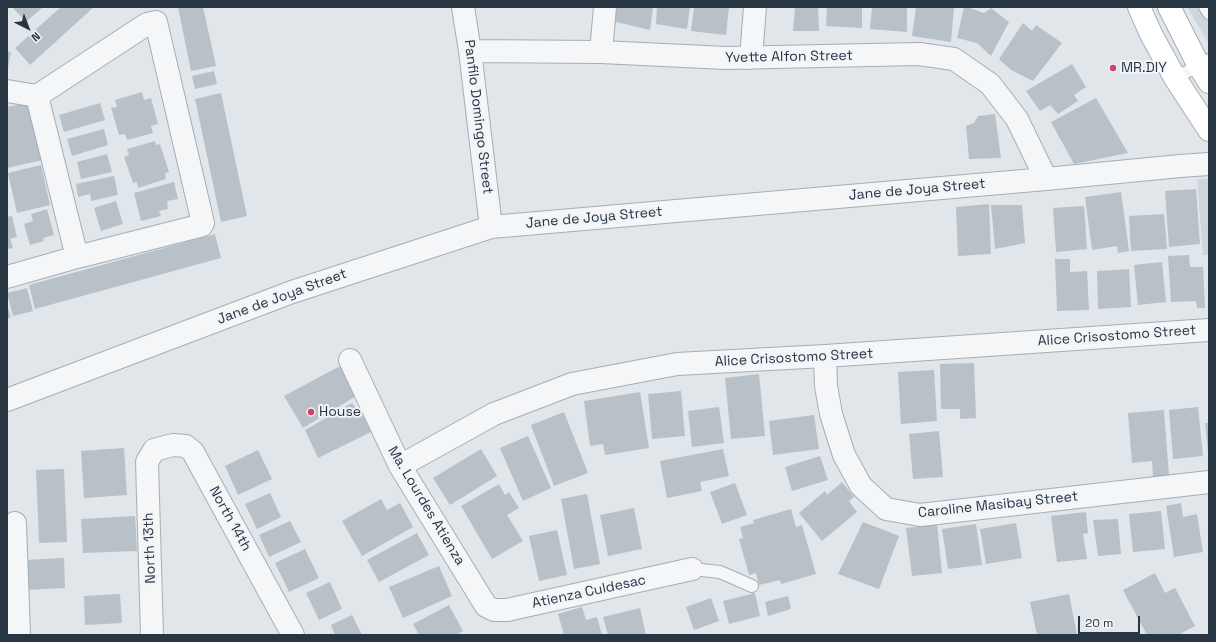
<!DOCTYPE html>
<html>
<head>
<meta charset="utf-8">
<style>
  body { margin:0 }
  #map { position:relative; width:1216px; height:642px; overflow:hidden; background:#e1e6ea; font-family:"Space Grotesk",sans-serif }
  canvas { display:block }
  .frame { position:absolute; inset:0; border:8px solid #283543; pointer-events:none }
  .north { position:absolute; left:8px; top:8px; width:40px; height:40px; -webkit-text-stroke:3px #f1f4f8; paint-order:stroke; rotate:138deg; font-size:11px; font-weight:700; line-height:16px; text-align:center; color:#283543 }
  .north::after { content:''; display:block; margin:auto; width:14px; height:18px; background:#283543; clip-path:polygon(50% 0,100% 100%,50% 72%,0 100%) }
  .scale { position:absolute; left:1078px; top:616px; width:62px; height:18px; box-sizing:border-box; border:2px solid #283543; border-top:0; padding-left:5px; font-size:12px; line-height:14px; white-space:nowrap; color:#283543; -webkit-text-stroke:3px #f1f4f8; paint-order:stroke }
</style>
</head>
<body>
<div id="map">
<canvas width="1216" height="642"></canvas>
<div class="frame"></div>
<div class="north">N</div>
<div class="scale">20 m</div>
</div>
<script>
const context = document.querySelector('canvas').getContext('2d');
context.lineJoin = 'round';
function fill(path, color) { context.fillStyle = color; context.fill(path, 'evenodd'); }
const poly = rows => new Path2D(rows.map(r => 'M' + r).join(''));
function strokePath(path, color, width, dash) { context.strokeStyle = color; context.lineWidth = width; context.lineCap = dash ? 'butt' : 'round'; context.setLineDash(dash || []); context.stroke(path); }
function write(font, color, halo, rows, align = 'center') {
  context.font = font + ' "Space Grotesk",sans-serif'; context.lineWidth = 4; context.setLineDash([]); context.textBaseline = 'middle'; context.strokeStyle = halo; context.fillStyle = color; for (const [text, x, y, turn = 0] of rows) {
    context.save(); context.translate(x, y); context.rotate((+turn || 0) * Math.PI / 180); context.textAlign = isNaN(turn) ? turn : align; if (halo) context.strokeText(text, 0, 0); context.fillText(text, 0, 0); context.restore();
  }
}
const built = poly([
  [1187,7,1209,7,1209,44],
  [1197,179,1209,179,1209,255,1203,255]
]);
const building = poly([
  [12,7,43,7,26,22],
  [61,7,94,7,30,65,15,48],
  [178,7,203,7,216,66,191,71],
  [616,7,653,7,650,30,612,21],
  [657,7,690,7,687,29,656,24],
  [694,7,729,7,726,35,691,31],
  [795,7,818,7,819,31,793,31],
  [827,7,862,7,862,28,826,26],
  [872,7,907,7,907,32,870,29],
  [916,7,954,7,951,42,912,36],
  [964,7,967,7,984,13,991,8,1009,22,991,56,977,43,957,38],
  [1023,23,1032,31,1036,25,1062,43,1033,81,1011,70,999,59],
  [7,51,11,52,8,68,7,67],
  [1072,64,1086,87,1074,95,1078,101,1058,114,1050,105,1040,111,1026,91],
  [214,71,217,84,195,89,192,76],
  [142,92,144,100,151,98,158,124,151,126,153,133,127,140,125,134,119,135,111,108,117,107,115,100],
  [221,93,247,216,221,222,195,99],
  [1096,98,1128,153,1074,164,1051,122],
  [31,102,43,160,7,168,7,107],
  [100,103,105,120,64,132,59,115],
  [995,114,1001,158,969,159,966,126,974,123,978,116],
  [104,129,108,145,72,156,67,139],
  [155,141,156,145,160,144,169,172,165,173,166,179,138,188,137,182,133,183,124,157,129,155,127,149],
  [107,154,112,172,81,179,77,162],
  [41,165,50,205,17,213,8,173],
  [114,176,118,195,91,201,90,194,78,197,76,184],
  [174,182,178,199,167,201,168,209,159,211,161,216,141,221,134,193],
  [1196,189,1200,244,1169,247,1165,191],
  [1121,192,1129,251,1118,253,1117,246,1092,250,1085,197],
  [116,201,123,224,101,231,94,208],
  [989,204,991,254,958,256,956,207],
  [991,205,1022,205,1025,243,995,249],
  [1084,206,1087,249,1056,252,1053,208],
  [47,209,54,235,43,238,44,241,30,245,24,224,33,221,31,214],
  [1164,214,1167,249,1131,251,1129,216],
  [12,216,17,237,10,239,13,248,7,249,7,217],
  [215,234,221,258,35,309,29,285],
  [1189,255,1190,267,1203,267,1205,308,1197,308,1196,301,1171,302,1168,256],
  [1055,259,1070,259,1070,272,1087,271,1089,310,1057,311],
  [1162,262,1166,302,1138,305,1134,265],
  [1129,269,1131,307,1098,309,1097,271],
  [27,288,33,311,13,316,7,293],
  [7,305,11,317,7,319],
  [974,363,976,418,960,419,960,409,941,409,940,364],
  [344,364,358,395,303,428,284,396],
  [934,370,937,421,901,424,898,372],
  [759,374,765,436,731,439,725,378],
  [681,391,685,436,652,439,648,394],
  [640,392,649,448,605,455,603,444,590,446,584,401],
  [352,403,364,418,372,415,379,428,318,458,305,430],
  [719,407,724,443,692,447,688,411],
  [1198,407,1203,456,1173,459,1169,410],
  [1164,410,1169,476,1153,477,1152,461,1132,463,1128,413],
  [564,412,588,473,554,486,531,425],
  [814,415,819,449,773,455,769,421],
  [1205,423,1209,423,1209,451,1208,451],
  [939,431,943,477,913,479,909,434],
  [528,436,551,488,523,501,500,448],
  [124,448,127,495,84,498,81,451],
  [481,449,497,476,450,505,433,478],
  [723,449,729,476,700,482,702,491,667,498,660,461],
  [258,450,272,479,238,495,225,466],
  [820,456,828,480,792,491,785,467],
  [64,469,67,542,39,543,36,470],
  [842,482,854,497,849,501,857,512,822,541,799,513,825,491,827,495],
  [735,483,747,515,722,524,710,492],
  [499,484,505,495,509,492,519,508,507,515,523,541,492,559,461,506],
  [270,493,281,517,257,529,245,504],
  [587,494,600,564,574,569,561,499],
  [381,499,387,510,400,503,413,527,362,556,342,521],
  [1181,503,1183,517,1197,514,1203,552,1174,557,1166,506],
  [634,508,642,549,608,556,600,515],
  [791,509,796,527,802,525,816,574,781,584,780,580,759,585,756,573,749,575,739,539,743,538,740,527,754,523,753,520],
  [1161,511,1165,549,1133,552,1129,514],
  [1086,512,1088,533,1083,534,1087,559,1057,562,1051,516],
  [135,516,137,551,83,553,81,519],
  [1118,519,1121,554,1098,556,1093,520],
  [290,521,301,542,269,557,259,535],
  [863,522,899,536,879,589,838,574],
  [1016,523,1022,558,986,564,980,529],
  [937,524,942,573,912,576,906,528],
  [976,524,982,565,948,569,942,529],
  [557,530,567,575,539,581,529,536],
  [417,533,429,555,379,582,367,560],
  [305,549,319,578,289,592,275,563],
  [64,558,65,588,26,590,24,560],
  [439,566,452,596,403,618,389,587],
  [1155,573,1165,593,1175,588,1195,626,1178,635,1147,635,1123,590],
  [330,582,342,609,319,620,306,593],
  [755,593,760,616,729,624,723,601],
  [120,594,122,623,85,625,84,596],
  [1069,594,1077,635,1037,635,1030,602],
  [788,596,791,609,768,616,765,602],
  [711,598,719,621,694,630,686,607],
  [449,605,463,631,456,635,419,635,413,624],
  [582,607,586,620,597,617,602,635,564,635,558,614],
  [640,608,646,635,608,635,603,617],
  [352,615,362,635,335,635,331,625]
]);
const service = poly([
  [1205,7,1209,13],
  [1175,78,1209,60],
  [692,569,720,572,752,586]
]);
const minor = poly([
  [463,7,470,51,491,227],
  [470,51,601,52,726,58,919,54,954,59,990,84,1017,119,1046,179],
  [601,52,605,7],
  [751,58,755,7],
  [7,91,37,96,147,24,156,22,203,223,202,225,199,226,77,257,7,277],
  [37,96,77,257],
  [825,356,826,386,831,414,844,455,861,486,886,509,920,515,1209,482],
  [350,360,400,466,486,606,494,610,507,610,692,569],
  [7,400,292,292,491,227,1046,179,1180,166,1209,164],
  [400,466,494,414,572,384,677,364,825,356,1209,330],
  [15,523,19,635],
  [152,635,147,462,154,450,173,445,186,446,193,452,293,635]
]);
const secondary = poly([
  [1139,7,1151,34,1175,78,1209,130],
  [1169,7,1199,66,1209,82]
]);
const markers = [
  [1113,68,4,"#d54168"],
  [311,412,4,"#d54168"]
];
const streetNames = [
  ["Yvette Alfon Street",789,57,-1],
  ["Panfilo Domingo Street",478,117,83],
  ["Jane de Joya Street",917,190,-5],
  ["Jane de Joya Street",594,218,-5],
  ["Jane de Joya Street",282,297,-20],
  ["Alice Crisostomo Street",1117,336,-4],
  ["Alice Crisostomo Street",794,358,-3],
  ["Caroline Masibay Street",998,505,-6],
  ["Ma. Lourdes Atienza",426,506,59],
  ["North 14th",230,519,61],
  ["North 13th",150,548,-92],
  ["Atienza Culdesac",589,592,-12]
];
const poiNames = [
  ["MR.DIY",1121,68],
  ["House",319,412]
];
fill(built, '#cfd5dc');
fill(building, '#b8c0c8');
strokePath(service, '#a6adb5', 14);
strokePath(minor, '#a6adb5', 24);
strokePath(secondary, '#a6adb5', 24);
strokePath(service, '#f4f6f8', 12);
strokePath(minor, '#f4f6f8', 22);
strokePath(secondary, '#fff', 22);
for (const [x, y, r, color] of markers) { const dot = new Path2D(); dot.arc(x, y, r, 0, 2 * Math.PI); context.fillStyle = color; context.fill(dot); strokePath(dot, '#f1f4f8', 1.5); }
write('14px', '#283543', '#f1f4f8', streetNames);
write('14px', '#283543', '#f1f4f8', poiNames, 'left');
</script>
</body>
</html>
